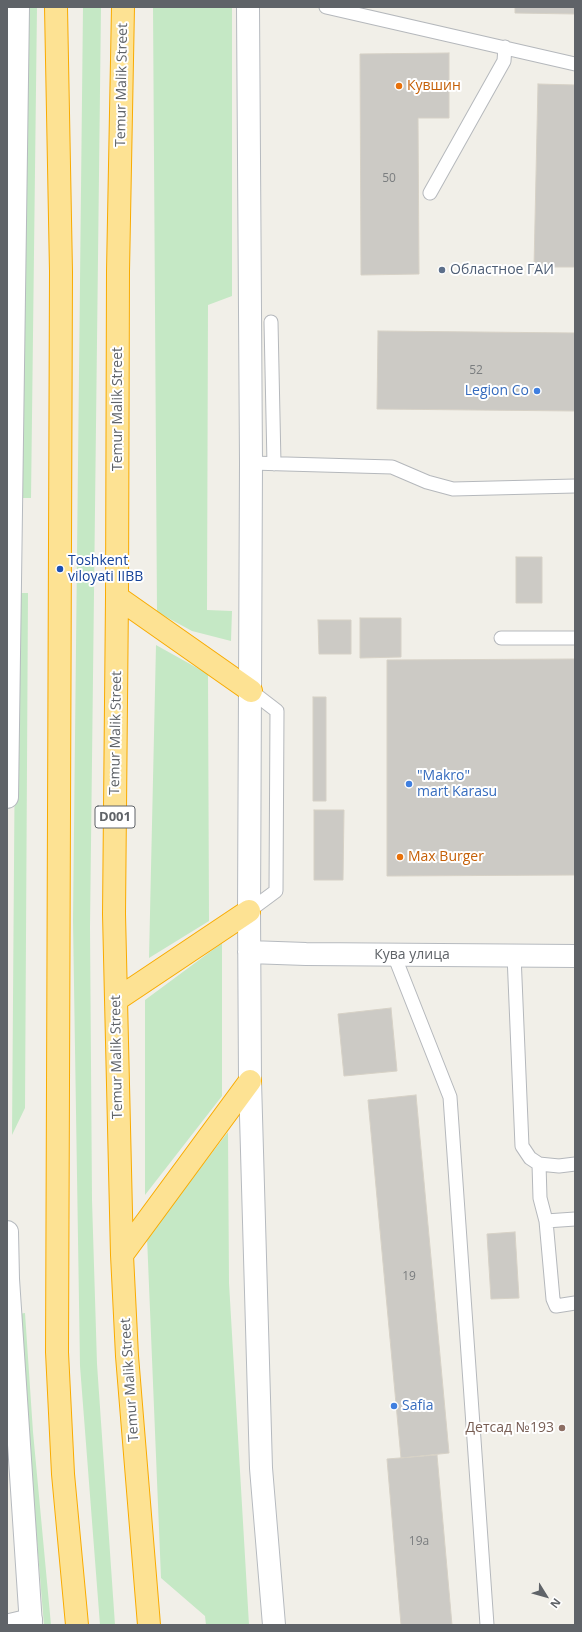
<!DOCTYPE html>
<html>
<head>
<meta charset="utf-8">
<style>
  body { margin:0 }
  #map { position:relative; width:582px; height:1632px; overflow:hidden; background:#f1efe8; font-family:"Open Sans",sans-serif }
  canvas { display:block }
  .frame { position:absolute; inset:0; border:8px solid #5f6368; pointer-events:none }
  .north { position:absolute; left:526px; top:1576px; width:40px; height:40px; -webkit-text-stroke:3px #fff; paint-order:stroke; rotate:127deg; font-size:11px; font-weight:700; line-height:16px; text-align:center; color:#5f6368 }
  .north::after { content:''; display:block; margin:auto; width:14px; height:18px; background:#5f6368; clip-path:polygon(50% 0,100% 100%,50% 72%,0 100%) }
</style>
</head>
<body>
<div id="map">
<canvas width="582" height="1632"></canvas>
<div class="frame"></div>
<div class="north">N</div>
</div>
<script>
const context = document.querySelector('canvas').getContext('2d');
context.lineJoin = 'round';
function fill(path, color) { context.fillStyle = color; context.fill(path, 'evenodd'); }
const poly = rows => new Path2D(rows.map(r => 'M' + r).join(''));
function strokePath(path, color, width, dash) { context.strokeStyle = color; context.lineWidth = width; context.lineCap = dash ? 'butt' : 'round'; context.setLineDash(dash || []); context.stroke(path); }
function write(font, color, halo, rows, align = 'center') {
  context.font = font + ' "Open Sans",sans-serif'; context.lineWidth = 4; context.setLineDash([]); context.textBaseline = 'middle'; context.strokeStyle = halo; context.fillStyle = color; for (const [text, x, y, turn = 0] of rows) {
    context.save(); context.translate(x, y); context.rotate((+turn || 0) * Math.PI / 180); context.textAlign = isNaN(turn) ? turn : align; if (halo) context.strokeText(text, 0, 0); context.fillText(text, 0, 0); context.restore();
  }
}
const green = poly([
  [25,7,37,7,31,498,19,498],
  [83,7,101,7,90,927,92,1200,97,1364,115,1625,100,1625,80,1366,73,921],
  [153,7,232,7,232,296,208,305,207,610,232,611,231,641,192,631,157,612],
  [16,593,28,593,25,1108,12,1135],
  [156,645,208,674,209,921,149,958],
  [222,943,222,1096,145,1195,145,1000],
  [228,1132,229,1283,249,1625,206,1625,205,1616,161,1578,147,1237],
  [25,1313,33,1432,51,1625,44,1625,18,1314]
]);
const building = poly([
  [515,7,575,7,575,14,515,13,515,7],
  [449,53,449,118,418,118,419,274,361,275,360,54,449,53],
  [538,84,575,85,575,267,534,267,538,84],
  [378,331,575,333,575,411,377,409,378,331],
  [516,557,542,557,542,603,516,603,516,557],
  [360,618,401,618,401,657,360,658,360,618],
  [318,620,351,620,351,654,319,654,318,620],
  [575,659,575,875,387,876,387,660,575,659],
  [313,697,326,697,326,801,313,801,313,697],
  [314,810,344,810,343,880,314,880,314,810],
  [391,1008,397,1071,344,1076,338,1014,391,1008],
  [416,1095,449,1453,401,1458,368,1100,416,1095],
  [515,1232,519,1298,491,1299,487,1234,515,1232],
  [437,1455,452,1625,401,1625,387,1459,437,1455]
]);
const lane = poly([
  [326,7,575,64],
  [430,193,504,61,505,47],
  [271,322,274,464],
  [251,463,392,467,427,482,453,489,575,486],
  [501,638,575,638],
  [249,911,276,891,277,711,251,691],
  [394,955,450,1097,487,1625],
  [514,955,522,1146,530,1158,539,1164,559,1166,575,1164],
  [539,1164,540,1198,546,1221,575,1219],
  [546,1221,553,1299,556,1306,575,1303]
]);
const street = poly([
  [10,1625,31,1620]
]);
const secondary = poly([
  [248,7,251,463,249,911,250,1081,261,1468,274,1625],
  [7,797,18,7],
  [249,952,306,954,575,956],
  [7,1232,8,1279,31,1625]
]);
const highway = poly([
  [56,7,61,272,57,1352,63,1474,77,1625],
  [123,7,118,271,117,597,114,914,122,1255,127,1356,149,1625],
  [117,597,251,691],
  [116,1000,249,911],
  [122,1255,250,1081]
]);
const markers = [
  [399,86,4,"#e8710a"],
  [442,270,4,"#5c6f8a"],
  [537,391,4,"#3f7fe0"],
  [60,569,4,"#1a4fb4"],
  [409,784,4,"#3f7fe0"],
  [400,857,4,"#e8710a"],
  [394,1406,4,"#3f7fe0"],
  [562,1428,4,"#8d6e63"]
];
const numberNames = [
  ["50",389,179],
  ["52",476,371],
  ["19",409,1277],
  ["19а",419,1542]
];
const shields = [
  [115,817,40]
];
const shieldNames = [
  ["D001",115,817]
];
const streetNames = [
  ["Temur Malik Street",122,85,-89],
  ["Temur Malik Street",118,409,-90],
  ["Temur Malik Street",116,733,-89],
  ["Кува улица",412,955],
  ["Temur Malik Street",117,1057,-91],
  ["Temur Malik Street",130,1380,-94]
];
const foodNames = [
  ["Кувшин",407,86],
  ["Max Burger",408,857]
];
const serviceNames = [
  ["Областное ГАИ",450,270]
];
const shopNames = [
  ["Legion Co",529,391,"right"],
  ["\"Makro\"",417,776],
  ["mart Karasu",417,792],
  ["Safia",402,1406]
];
const transitNames = [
  ["Toshkent",68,561],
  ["viloyati IIBB",68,577]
];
const educationNames = [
  ["Детсад №193",554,1428]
];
fill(green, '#c5e8c5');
fill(building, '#cccac5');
strokePath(building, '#d6d1c6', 1);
strokePath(lane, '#b5b8bc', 15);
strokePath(street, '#b5b8bc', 24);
strokePath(secondary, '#b6babf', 24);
strokePath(highway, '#f9ab00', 24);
strokePath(lane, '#fff', 13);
strokePath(street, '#fff', 22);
strokePath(secondary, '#fff', 22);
strokePath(highway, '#fde293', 22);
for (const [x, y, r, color] of markers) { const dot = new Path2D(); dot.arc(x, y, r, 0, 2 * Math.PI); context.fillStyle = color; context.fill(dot); strokePath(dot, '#fff', 1.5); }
write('12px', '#7a7d7f', null, numberNames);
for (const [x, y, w] of shields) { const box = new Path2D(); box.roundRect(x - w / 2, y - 11, w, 22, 3); context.fillStyle = '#fff'; context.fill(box); strokePath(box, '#5f6368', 1); }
write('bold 13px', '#5f6368', null, shieldNames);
write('14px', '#5f6368', '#fff', streetNames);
write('14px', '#c56008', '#fff', foodNames, 'left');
write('14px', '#4e5e75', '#fff', serviceNames, 'left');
write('14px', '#366cbe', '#fff', shopNames, 'left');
write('14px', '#164399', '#fff', transitNames, 'left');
write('14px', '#785e54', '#fff', educationNames, 'right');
</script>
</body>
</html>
